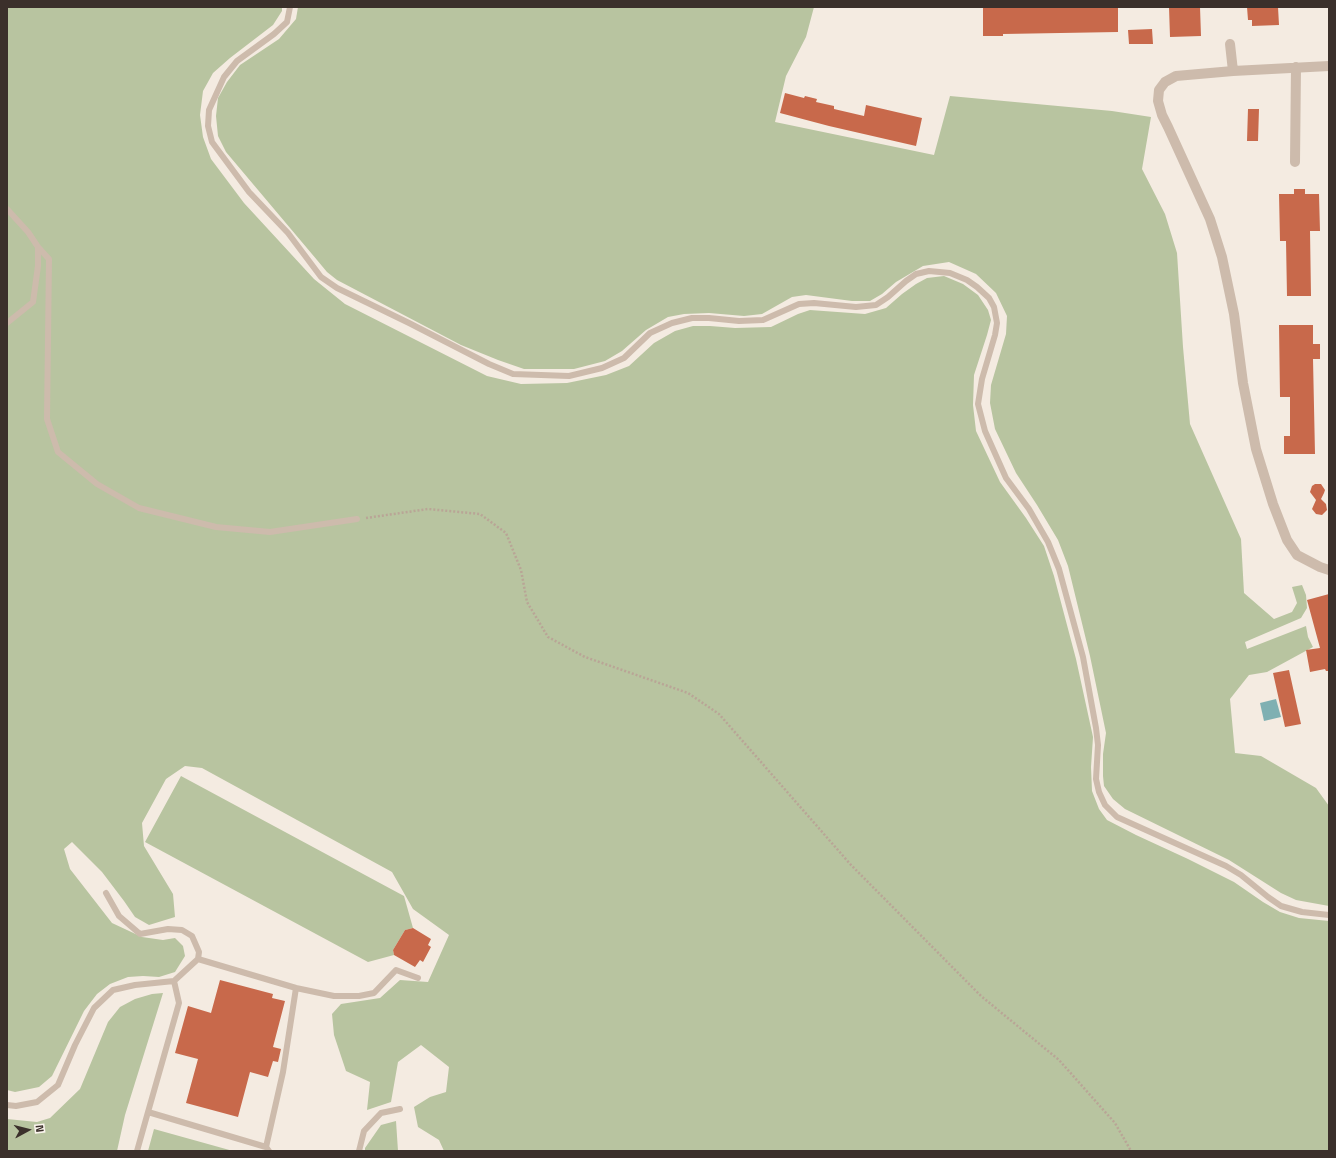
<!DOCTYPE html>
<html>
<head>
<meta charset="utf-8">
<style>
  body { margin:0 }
  #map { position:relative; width:1336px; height:1158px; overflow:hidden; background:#f4ebe1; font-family:"Titillium Web",sans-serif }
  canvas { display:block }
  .frame { position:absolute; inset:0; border:8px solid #3b302b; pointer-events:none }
  .north { position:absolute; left:8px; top:1110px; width:40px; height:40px; -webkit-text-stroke:3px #fbf5ee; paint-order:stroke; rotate:83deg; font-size:11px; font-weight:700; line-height:16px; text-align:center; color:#3b302b }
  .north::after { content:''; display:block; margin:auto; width:14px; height:18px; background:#3b302b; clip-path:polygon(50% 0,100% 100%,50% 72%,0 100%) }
</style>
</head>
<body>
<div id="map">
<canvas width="1336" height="1158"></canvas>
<div class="frame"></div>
<div class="north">N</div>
</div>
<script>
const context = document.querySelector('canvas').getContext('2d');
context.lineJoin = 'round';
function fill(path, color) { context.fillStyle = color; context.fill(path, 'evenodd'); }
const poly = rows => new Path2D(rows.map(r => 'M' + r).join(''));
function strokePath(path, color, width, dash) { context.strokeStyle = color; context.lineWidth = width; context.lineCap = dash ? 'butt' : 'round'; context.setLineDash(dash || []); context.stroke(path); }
const green = poly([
  [7,7,282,7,282,11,273,25,230,58,213,73,203,91,200,115,203,137,211,159,244,203,314,279,345,304,487,376,521,384,567,383,606,375,629,366,654,343,675,331,693,326,710,326,735,328,771,327,798,314,810,310,865,314,886,308,902,294,916,284,927,278,944,276,963,284,978,295,988,310,991,320,987,335,974,375,973,405,976,431,1000,482,1026,518,1044,546,1054,576,1076,659,1093,737,1091,767,1092,791,1099,809,1107,820,1136,835,1188,859,1234,882,1263,902,1280,912,1299,918,1329,921,1329,1151,444,1151,439,1140,418,1127,414,1107,430,1097,446,1092,449,1067,421,1045,398,1062,391,1102,367,1110,370,1082,346,1071,334,1035,332,1014,341,1004,380,998,400,980,428,982,449,935,413,909,392,872,202,768,185,766,166,779,142,823,144,846,173,894,175,917,149,925,135,917,124,901,102,872,72,842,64,849,70,869,112,923,142,937,163,940,175,938,183,946,185,956,175,972,159,977,143,976,128,977,110,984,97,994,84,1011,52,1076,39,1087,15,1092,7,1090],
  [298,7,814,7,806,37,786,76,775,122,934,155,950,96,1112,111,1151,117,1142,169,1165,214,1177,253,1183,347,1190,424,1241,539,1244,593,1274,619,1292,612,1297,603,1292,587,1302,585,1306,595,1307,608,1301,618,1245,642,1247,649,1306,626,1308,637,1313,647,1267,672,1249,675,1230,699,1235,753,1261,756,1316,788,1329,806,1329,906,1296,900,1281,893,1229,860,1125,809,1113,799,1104,786,1103,776,1103,754,1106,733,1090,656,1068,566,1058,540,1037,505,1016,473,995,429,990,403,991,385,1006,334,1007,316,996,293,976,274,949,262,923,266,896,282,882,294,870,301,852,301,806,295,792,297,762,314,744,316,709,313,684,314,668,317,646,330,622,351,605,361,574,369,524,369,498,360,461,345,337,280,327,272,317,260,226,152,218,136,216,116,218,98,227,82,240,65,279,39,296,19],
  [181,776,404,896,413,928,405,930,393,950,394,955,368,962,145,842],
  [163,993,125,1115,117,1151,7,1151,7,1119,37,1122,50,1118,80,1089,108,1022,120,1007,135,999,152,994],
  [396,1121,398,1151,365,1151,365,1148,381,1125],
  [154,1129,233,1151,148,1151]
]);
const water = poly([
  [1276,699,1281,717,1264,721,1260,703]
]);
const building = poly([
  [983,7,1118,7,1118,32,1003,34,1003,36,983,36],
  [1169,7,1200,7,1201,36,1170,37],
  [1247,7,1278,7,1279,25,1252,26,1252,20,1248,20],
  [1152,29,1153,44,1129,44,1128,30],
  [785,93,804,98,805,96,817,99,816,102,834,106,834,109,864,116,866,105,922,118,916,146,829,126,780,113],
  [1248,109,1259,109,1258,141,1247,141],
  [1294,189,1305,189,1305,194,1319,194,1320,231,1310,231,1311,296,1287,296,1286,241,1280,241,1279,194,1294,194],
  [1279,325,1313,325,1313,344,1320,344,1320,359,1313,359,1315,454,1284,454,1284,436,1290,436,1290,397,1280,397],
  [1315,484,1321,484,1325,490,1324,493,1321,499,1326,504,1327,510,1322,515,1316,514,1312,509,1316,500,1310,492,1312,486],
  [1329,594,1329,671,1326,671,1325,669,1310,672,1306,650,1320,648,1307,600],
  [1289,670,1301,724,1285,727,1273,673],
  [413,928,431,939,428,945,431,947,423,962,420,960,415,967,394,955,393,950,405,930],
  [220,980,273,994,272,998,285,1001,273,1047,281,1049,278,1062,273,1061,268,1077,250,1072,238,1117,186,1103,198,1059,175,1053,188,1006,211,1013]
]);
const path = poly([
  [366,518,428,509,480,514,506,533,521,570,527,602,548,637,585,657,688,693,719,714,851,865,981,996,1059,1060,1115,1123,1131,1151]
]);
const service = poly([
  [290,7,287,22,274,34,237,61,224,77,209,110,208,126,212,142,249,192,288,233,321,277,337,288,409,323,489,364,513,374,569,376,602,368,624,358,650,333,672,323,692,318,709,318,739,321,763,320,799,304,814,303,856,307,876,305,888,297,906,281,916,274,929,271,950,273,967,280,977,287,989,298,994,307,997,323,995,335,982,379,978,404,985,431,1006,478,1029,509,1048,542,1059,569,1083,657,1096,728,1098,745,1096,779,1099,792,1105,805,1117,817,1226,866,1241,875,1268,897,1281,906,1302,912,1329,915],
  [7,209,28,232,38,247,49,259,47,419,58,452,97,484,139,508,216,527,270,532,357,519],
  [7,323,33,302,38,266,38,247],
  [106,893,119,916,140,934,168,929,182,930,192,936,199,952,198,959],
  [7,1105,16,1106,37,1102,58,1085,75,1045,94,1008,113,990,135,985,174,981],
  [148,1112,179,1003,174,981,198,959,296,988,334,996,359,996,374,993,396,970,418,978],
  [266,1147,283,1072,296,988],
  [137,1151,148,1112,266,1147,269,1151],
  [359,1151,364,1131,381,1113,400,1109]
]);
const minor = poly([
  [1230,44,1233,71],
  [1329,66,1233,71,1176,76,1165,82,1159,90,1158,101,1162,115,1168,127,1210,219,1222,257,1234,314,1243,383,1256,449,1273,504,1287,540,1297,555,1320,567,1329,570],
  [1295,162,1296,67]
]);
fill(green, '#b8c4a0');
fill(water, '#7fb0b2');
fill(building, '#c8694b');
strokePath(path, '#b9a596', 2.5, [2, 2]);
strokePath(service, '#cdbbac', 6);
strokePath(minor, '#cdbbac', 10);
</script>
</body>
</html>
